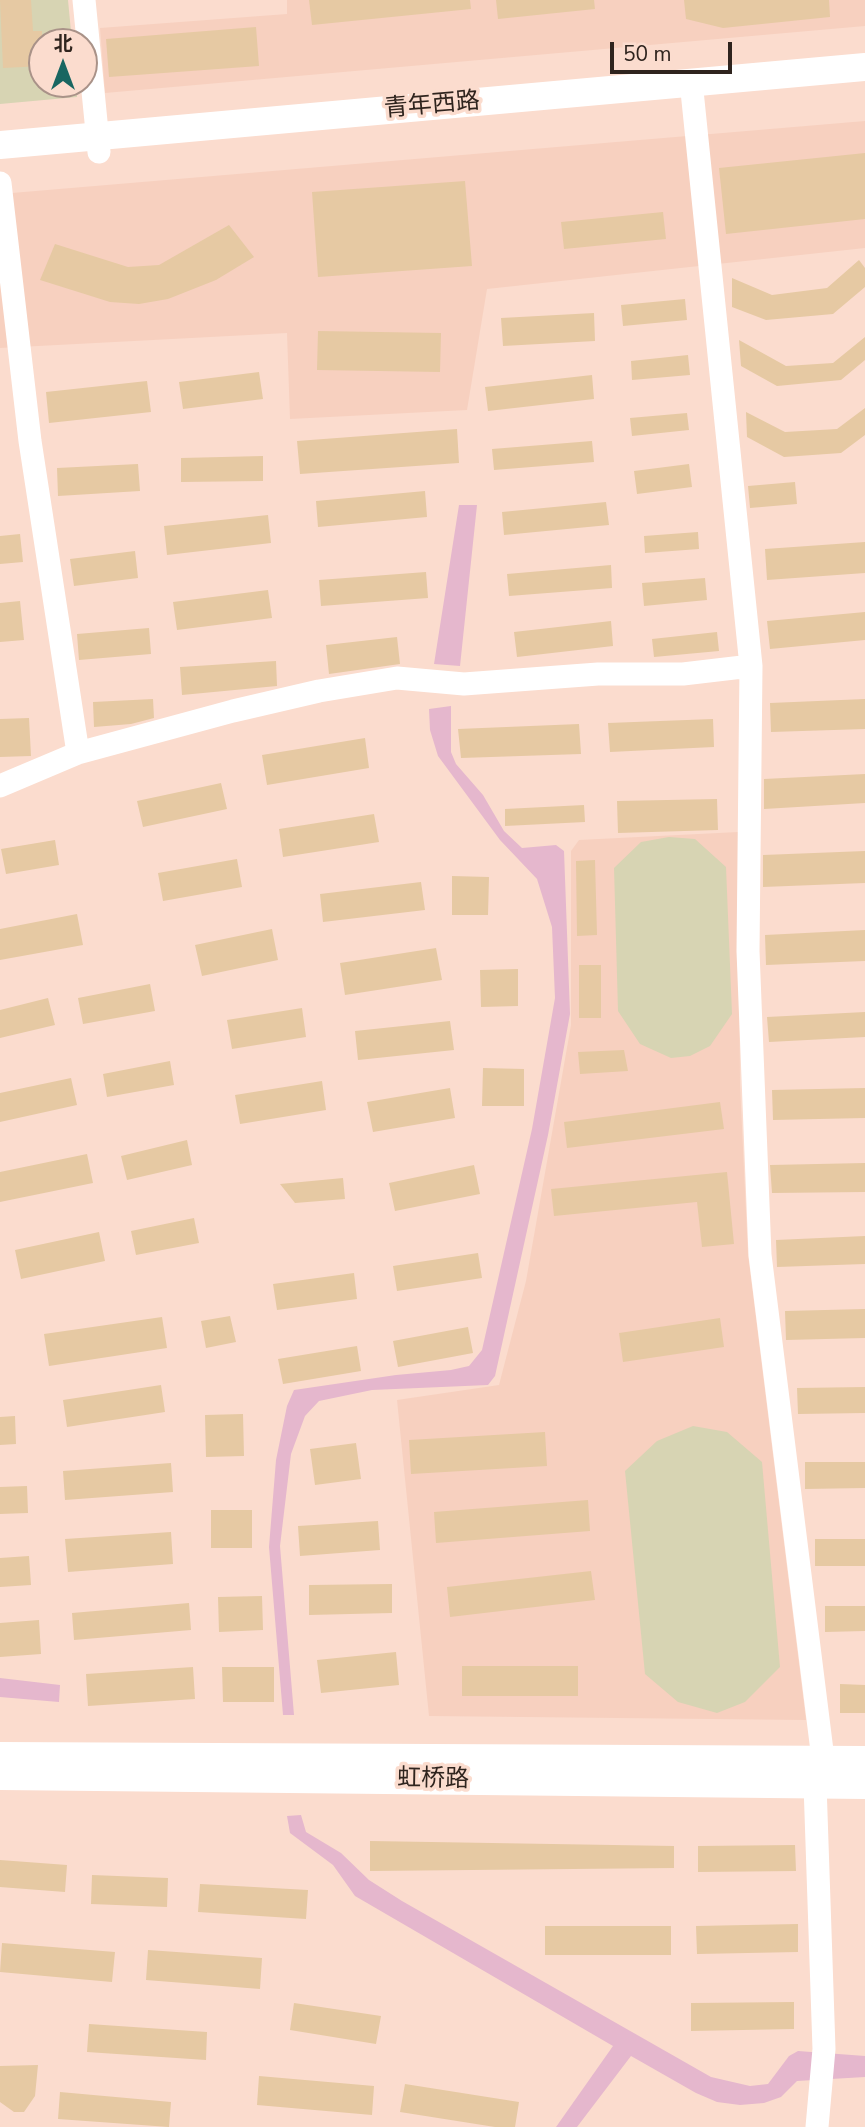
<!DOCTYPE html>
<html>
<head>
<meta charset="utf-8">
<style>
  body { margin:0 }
  #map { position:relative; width:865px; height:2127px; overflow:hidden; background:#fbdcce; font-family:"Nunito Sans","Noto Sans SC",sans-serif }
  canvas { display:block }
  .north { position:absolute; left:28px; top:28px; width:70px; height:70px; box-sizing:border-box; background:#fbdcce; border:2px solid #a99288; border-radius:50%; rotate:0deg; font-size:19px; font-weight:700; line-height:28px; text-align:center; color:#2f241e }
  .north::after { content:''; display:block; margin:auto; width:24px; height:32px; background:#196661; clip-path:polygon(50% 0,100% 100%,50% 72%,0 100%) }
  .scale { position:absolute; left:610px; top:42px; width:122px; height:32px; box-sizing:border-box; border:4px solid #2f241e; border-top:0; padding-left:9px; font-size:21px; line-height:24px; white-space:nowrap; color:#2f241e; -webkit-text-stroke:5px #fbdcce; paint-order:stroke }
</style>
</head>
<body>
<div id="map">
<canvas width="865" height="2127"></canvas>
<div class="north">北</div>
<div class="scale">50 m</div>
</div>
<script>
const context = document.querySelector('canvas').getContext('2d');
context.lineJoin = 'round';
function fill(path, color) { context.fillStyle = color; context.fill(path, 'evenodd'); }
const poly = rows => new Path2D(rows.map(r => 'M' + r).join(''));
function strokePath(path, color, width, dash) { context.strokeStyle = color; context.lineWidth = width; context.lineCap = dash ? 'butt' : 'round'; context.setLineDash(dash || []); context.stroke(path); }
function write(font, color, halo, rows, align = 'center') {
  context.font = font + ' "Nunito Sans","Noto Sans SC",sans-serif'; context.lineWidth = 7; context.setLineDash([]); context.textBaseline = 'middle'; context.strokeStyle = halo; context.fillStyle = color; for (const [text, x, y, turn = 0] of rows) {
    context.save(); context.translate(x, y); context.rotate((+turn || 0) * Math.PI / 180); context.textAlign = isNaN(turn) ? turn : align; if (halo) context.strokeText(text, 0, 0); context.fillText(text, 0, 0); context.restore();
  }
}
const built = poly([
  [287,0,865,0,865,26,105,93,100,28,287,14],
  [865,121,865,248,487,289,467,410,290,419,287,333,0,348,0,194],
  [738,832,740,1085,748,1254,806,1720,429,1716,397,1400,499,1385,526,1281,571,1025,571,851,579,840]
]);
const green = poly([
  [0,0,68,0,72,42,42,42,42,84,76,84,77,97,0,104],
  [669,837,695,839,726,867,732,1014,710,1046,690,1056,671,1058,640,1044,618,1011,614,868,641,842],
  [693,1426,727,1432,762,1462,780,1667,745,1702,717,1713,678,1702,645,1674,625,1471,657,1441]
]);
const water = poly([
  [459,505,477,505,460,666,434,664],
  [451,706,451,752,456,764,483,795,504,831,522,848,556,845,564,851,570,1014,548,1135,495,1376,488,1385,372,1390,319,1401,305,1416,291,1454,280,1546,294,1715,283,1715,269,1547,276,1460,287,1406,294,1390,396,1375,451,1370,469,1366,482,1350,532,1129,555,998,552,927,537,879,500,840,438,756,430,730,429,709],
  [0,1678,60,1685,59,1702,0,1697],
  [301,1815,306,1832,341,1853,369,1880,402,1901,711,2077,750,2086,768,2084,789,2056,798,2051,865,2056,865,2077,797,2081,781,2097,764,2103,740,2105,717,2102,696,2093,631,2056,577,2127,556,2127,613,2046,355,1896,333,1865,290,1833,287,1816]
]);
const building = poly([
  [0,0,31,0,33,31,42,31,42,66,3,68],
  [309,0,470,0,471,9,312,25],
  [496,0,594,0,595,9,498,19],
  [684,0,829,0,830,17,723,28,686,19],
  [256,27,259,66,109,77,106,39],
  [865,153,865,219,726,234,719,168],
  [465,181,472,266,318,277,312,192],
  [663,212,666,239,564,249,561,222],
  [229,225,254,257,216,280,168,299,139,304,110,302,40,280,55,244,128,267,159,265],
  [859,260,865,268,865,287,833,314,766,320,732,307,732,278,772,295,827,288],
  [685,299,687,320,623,326,621,305],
  [594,313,595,341,503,346,501,318],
  [318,331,441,333,440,372,317,370],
  [865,337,865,360,841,380,777,386,741,366,739,340,786,366,833,363],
  [688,355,690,375,632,380,631,361],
  [259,372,263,399,183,409,179,382],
  [592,375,594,399,488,411,485,387],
  [147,381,151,412,49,423,46,392],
  [865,408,865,435,841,453,784,457,747,437,746,412,785,432,837,429],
  [687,413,689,430,632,436,630,418],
  [457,429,459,463,300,474,297,441],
  [592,441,594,462,494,470,492,449],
  [263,456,263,481,181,482,181,458],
  [138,464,140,491,58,496,57,468],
  [689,464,692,487,637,494,634,471],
  [795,482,797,504,750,508,748,486],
  [425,491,427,517,318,527,316,501],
  [606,502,609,525,504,535,502,512],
  [268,515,271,543,167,555,164,526],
  [698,532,699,549,645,553,644,536],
  [20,534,23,562,0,564,0,536],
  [865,542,865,573,767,580,765,549],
  [135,551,138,578,74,586,70,559],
  [611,565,612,588,509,596,507,574],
  [426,572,428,598,321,606,319,580],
  [705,578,707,600,644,606,642,583],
  [268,590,272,618,177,630,173,602],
  [20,601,24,640,0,642,0,603],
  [865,612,865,640,770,649,767,621],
  [611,621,613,646,517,657,514,632],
  [149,628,151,654,79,660,77,634],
  [717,632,719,651,654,657,652,639],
  [397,637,400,664,329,674,326,645],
  [276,661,277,686,182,695,180,667],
  [153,699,154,718,131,724,94,727,93,702],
  [865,699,865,729,771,732,770,703],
  [29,718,31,756,0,757,0,719],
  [713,719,714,747,610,752,608,723],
  [579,724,581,754,461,758,458,729],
  [365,738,369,768,267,785,262,755],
  [865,774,865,803,764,809,764,779],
  [221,783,227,809,143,827,137,801],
  [717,799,718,830,618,833,617,801],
  [584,805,585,822,505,826,505,809],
  [374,814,379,842,283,857,279,829],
  [55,840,59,865,6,874,1,849],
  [865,851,865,883,763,887,763,855],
  [237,859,242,887,163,901,158,873],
  [595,860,597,935,577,936,576,861],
  [452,876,489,877,488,915,452,915],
  [421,882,425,910,323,922,320,894],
  [77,914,83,945,0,960,0,929],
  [272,929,278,960,202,976,195,945],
  [865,930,865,961,766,965,765,935],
  [436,948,442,980,345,995,340,963],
  [579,965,601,965,601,1018,579,1018],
  [518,969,518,1006,481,1007,480,970],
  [150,984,155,1011,83,1024,78,998],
  [48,998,55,1025,0,1038,0,1010],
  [302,1008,306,1037,232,1049,227,1020],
  [865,1012,865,1037,769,1042,767,1017],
  [450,1021,454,1050,358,1060,355,1031],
  [624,1050,628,1071,580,1074,578,1052],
  [170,1061,174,1085,107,1097,103,1074],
  [483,1068,524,1069,524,1106,482,1106],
  [71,1078,77,1105,0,1122,0,1093],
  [322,1081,326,1110,240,1124,235,1095],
  [450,1088,455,1118,373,1132,367,1102],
  [865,1088,865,1118,773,1120,772,1090],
  [720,1102,724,1129,567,1148,564,1122],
  [187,1140,192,1165,127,1180,121,1156],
  [87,1154,93,1183,0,1202,0,1172],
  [865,1163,865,1192,772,1193,770,1165],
  [474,1165,480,1194,395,1211,389,1183],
  [727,1172,734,1244,702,1247,697,1202,554,1216,551,1189],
  [343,1178,345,1199,295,1203,280,1184],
  [194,1218,199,1243,136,1255,131,1231],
  [99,1232,105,1261,21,1279,15,1250],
  [865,1236,865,1264,777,1267,776,1240],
  [478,1253,482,1278,397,1291,393,1266],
  [354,1273,357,1299,277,1310,273,1284],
  [865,1309,865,1338,786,1340,785,1311],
  [230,1316,236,1342,206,1348,201,1321],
  [162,1317,167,1348,49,1366,44,1334],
  [720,1318,724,1347,623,1362,619,1333],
  [468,1327,473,1353,398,1367,393,1341],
  [357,1346,361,1371,283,1384,278,1359],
  [161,1385,165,1412,67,1427,63,1400],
  [865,1387,865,1413,798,1414,797,1388],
  [243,1414,244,1456,206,1457,205,1415],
  [15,1416,16,1444,0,1445,0,1417],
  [545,1432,547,1466,411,1474,409,1440],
  [356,1443,361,1479,315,1485,310,1449],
  [805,1462,865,1462,865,1488,805,1489],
  [171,1463,173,1492,65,1500,63,1471],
  [27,1486,28,1513,0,1514,0,1487],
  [588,1500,590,1531,436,1543,434,1512],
  [211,1510,252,1510,252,1548,211,1548],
  [378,1521,380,1550,300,1556,298,1526],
  [171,1532,173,1564,68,1572,65,1539],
  [815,1539,865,1539,865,1566,815,1566],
  [29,1556,31,1585,0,1587,0,1558],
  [591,1571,595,1600,450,1617,447,1587],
  [392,1584,392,1613,309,1615,309,1585],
  [262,1596,263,1630,219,1632,218,1597],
  [189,1603,191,1630,74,1640,72,1613],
  [825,1606,865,1606,865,1631,825,1632],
  [39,1620,41,1654,0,1657,0,1623],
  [396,1652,399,1685,321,1693,317,1660],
  [462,1666,578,1666,578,1696,462,1696],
  [193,1667,195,1699,88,1706,86,1674],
  [222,1667,274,1667,274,1702,223,1702],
  [840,1684,865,1685,865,1713,840,1713],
  [370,1841,674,1846,674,1868,370,1871],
  [795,1845,796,1871,698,1872,698,1846],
  [0,1860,67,1865,65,1892,0,1887],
  [92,1875,168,1878,167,1907,91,1904],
  [200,1884,308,1890,306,1919,198,1912],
  [798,1924,798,1952,697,1954,696,1926],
  [545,1926,671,1926,671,1955,545,1955],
  [2,1943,115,1952,112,1982,0,1972],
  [148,1950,262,1958,260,1989,146,1980],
  [794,2002,794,2029,691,2031,691,2003],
  [294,2003,381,2016,376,2044,290,2030],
  [89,2024,207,2032,206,2060,87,2052],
  [38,2065,35,2096,24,2112,14,2112,0,2102,0,2066],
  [259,2076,374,2086,372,2115,257,2105],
  [405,2084,519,2102,515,2127,495,2127,400,2112],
  [60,2092,171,2102,169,2127,58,2119]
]);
const minor = poly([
  [84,0,99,152],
  [691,81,751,666,748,951,760,1255,823,1759],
  [0,183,30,441,78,753],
  [0,786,78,753,233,711,319,691,397,678,464,684,598,674,683,674,751,666],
  [815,1784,824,2049,817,2127]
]);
const major = poly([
  [0,145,865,67],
  [0,1756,865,1760],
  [0,1776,865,1785]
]);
const streetNames = [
  ["青年西路",432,106,-5],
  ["虹桥路",433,1780,1]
];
fill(built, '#f7d0bf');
fill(green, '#d7d4b3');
fill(water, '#e5b7cd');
fill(building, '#e6c9a3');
strokePath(minor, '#fff', 23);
strokePath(major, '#fff', 28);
write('24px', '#2f241e', '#fbdcce', streetNames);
</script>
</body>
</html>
